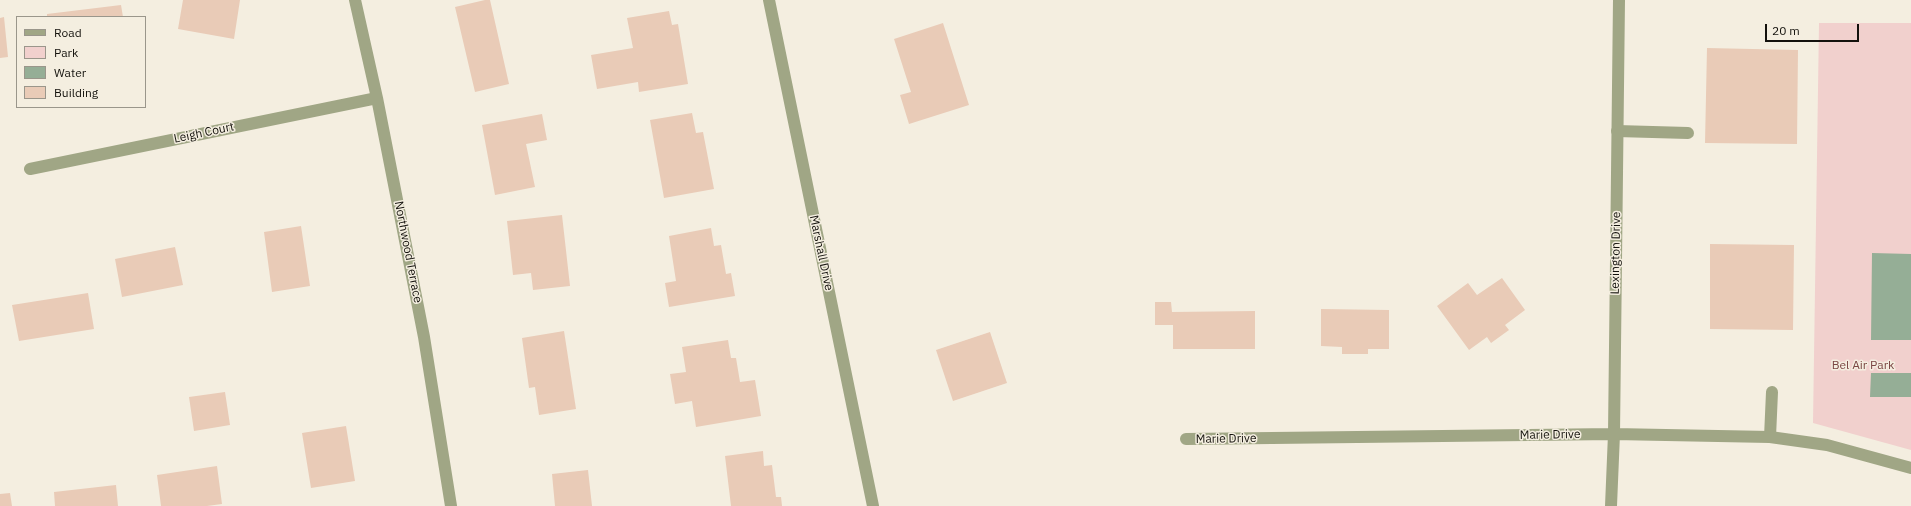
<!DOCTYPE html>
<html>
<head>
<meta charset="utf-8">
<style>
  body { margin:0 }
  #map { position:relative; width:1911px; height:506px; overflow:hidden; background:#f4eee0; font-family:"IBM Plex Sans",sans-serif }
  canvas { display:block }
  .legend { position:absolute; left:16px; top:16px; width:130px; height:92px; box-sizing:border-box; background:#f4eee0; border:1px solid #9a968b; margin:0; padding:5px 7px; list-style:none; font-size:12px; color:#13110c }
  .legend li { display:flex; align-items:center; gap:8px; height:20px }
  .legend b { width:20px; border:1px solid #9a968b }
  .scale { position:absolute; left:1765px; top:24px; width:94px; height:18px; box-sizing:border-box; border:2px solid #13110c; border-top:0; padding-left:5px; font-size:12px; line-height:14px; white-space:nowrap; color:#13110c; -webkit-text-stroke:3px #f4eee0; paint-order:stroke }
</style>
</head>
<body>
<div id="map">
<canvas width="1911" height="506"></canvas>
<ul class="legend">
<li><b style="height:5px;background:#a0a685"></b>Road</li>
<li><b style="height:11px;background:#f1d0cd"></b>Park</li>
<li><b style="height:11px;background:#95ae96"></b>Water</li>
<li><b style="height:11px;background:#e9cbb7"></b>Building</li>
</ul>
<div class="scale">20 m</div>
</div>
<script>
const context = document.querySelector('canvas').getContext('2d');
context.lineJoin = 'round';
function fill(path, color) { context.fillStyle = color; context.fill(path, 'evenodd'); }
const poly = rows => new Path2D(rows.map(r => 'M' + r).join(''));
function strokePath(path, color, width, dash) { context.strokeStyle = color; context.lineWidth = width; context.lineCap = dash ? 'butt' : 'round'; context.setLineDash(dash || []); context.stroke(path); }
function write(font, color, halo, rows, align = 'center') {
  context.font = font + ' "IBM Plex Sans",sans-serif'; context.lineWidth = 3; context.setLineDash([]); context.textBaseline = 'middle'; context.strokeStyle = halo; context.fillStyle = color; for (const [text, x, y, turn = 0] of rows) {
    context.save(); context.translate(x, y); context.rotate((+turn || 0) * Math.PI / 180); context.textAlign = isNaN(turn) ? turn : align; if (halo) context.strokeText(text, 0, 0); context.fillText(text, 0, 0); context.restore();
  }
}
const green = poly([
  [1819,23,1911,23,1911,450,1813,423]
]);
const water = poly([
  [1872,253,1911,254,1911,340,1871,340],
  [1871,373,1911,373,1911,397,1870,397]
]);
const building = poly([
  [183,0,240,0,234,39,178,29],
  [485,0,490,0,509,84,475,92,455,7],
  [121,5,123,17,47,17,47,14],
  [669,11,672,25,678,24,688,84,639,92,638,82,597,89,591,55,633,48,627,18],
  [4,17,8,57,0,58,0,18],
  [943,23,969,105,909,124,900,95,911,92,894,39],
  [1707,48,1798,50,1797,144,1705,143],
  [692,113,696,133,703,132,714,189,664,198,650,120],
  [542,114,547,140,526,144,535,187,495,195,482,125],
  [562,215,570,286,533,290,531,273,513,275,507,221],
  [301,226,310,286,272,292,264,232],
  [711,228,714,246,721,245,726,274,731,273,735,296,669,307,665,283,676,281,669,236],
  [1710,244,1794,245,1793,330,1710,329],
  [175,247,183,285,122,297,115,259],
  [1502,278,1525,310,1505,325,1509,330,1491,343,1487,337,1469,350,1437,306,1468,283,1477,295],
  [88,293,94,329,19,341,12,305],
  [1155,302,1171,302,1172,312,1255,311,1255,349,1173,349,1173,325,1155,325],
  [1321,309,1389,310,1389,349,1368,349,1368,354,1342,354,1342,347,1321,346],
  [564,331,576,409,539,415,535,387,529,388,522,338],
  [990,332,1007,383,953,401,936,350],
  [728,340,731,358,736,358,740,382,755,380,761,416,696,427,692,401,675,404,670,374,686,372,682,347],
  [225,392,230,425,194,431,189,397],
  [346,426,355,481,311,488,302,433],
  [763,451,764,466,772,465,776,497,781,497,782,506,731,506,725,456],
  [217,466,222,504,207,506,161,506,157,475],
  [588,470,592,506,555,506,552,474],
  [116,485,118,506,55,506,54,492],
  [10,493,12,506,0,506,0,494]
]);
const service = poly([
  [1617,131,1688,133],
  [1770,437,1772,392]
]);
const minor = poly([
  [355,0,377,98,424,337,451,506],
  [769,0,873,506],
  [30,169,377,98],
  [1186,439,1614,434,1770,437,1827,445,1911,468],
  [1611,506,1614,434,1619,0]
]);
const streetNames = [
  ["Leigh Court",204,133,-12],
  ["Northwood Terrace",408,252,79],
  ["Marshall Drive",821,253,78],
  ["Lexington Drive",1616,253,-89],
  ["Marie Drive",1550,435,-1],
  ["Marie Drive",1226,439,-1]
];
const parkNames = [
  ["Bel Air Park",1863,366]
];
fill(green, '#f1d0cd');
fill(water, '#95ae96');
fill(building, '#e9cbb7');
strokePath(service, '#a0a685', 12);
strokePath(minor, '#a0a685', 12);
write('12px', '#13110c', '#f4eee0', streetNames);
write('12px', '#7b4643', '#f4eee0', parkNames);
</script>
</body>
</html>
